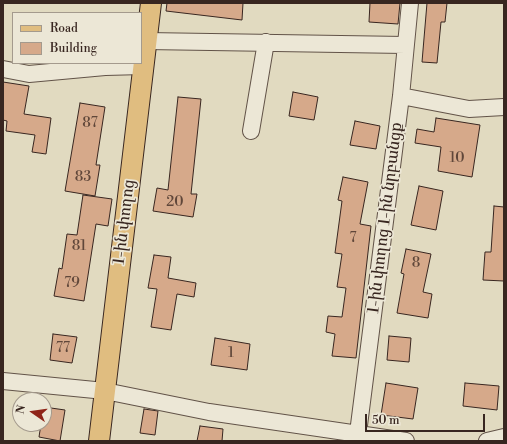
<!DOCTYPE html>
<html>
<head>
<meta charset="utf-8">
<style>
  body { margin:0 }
  #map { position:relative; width:507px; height:444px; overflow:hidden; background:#e1dac0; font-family:"Libre Bodoni",serif }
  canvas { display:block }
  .frame { position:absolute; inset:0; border:4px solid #382620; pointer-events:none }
  .legend { position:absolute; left:12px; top:12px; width:130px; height:52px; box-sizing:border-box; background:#ece7d6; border:1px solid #a49a8d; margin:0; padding:5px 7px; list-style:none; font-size:12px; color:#382620 }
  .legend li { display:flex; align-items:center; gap:8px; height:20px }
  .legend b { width:20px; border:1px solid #a49a8d }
  .north { position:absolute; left:12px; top:392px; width:40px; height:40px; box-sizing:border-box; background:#ece7d6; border:1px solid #a49a8d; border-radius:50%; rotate:283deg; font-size:11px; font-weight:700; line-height:16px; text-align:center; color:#382620 }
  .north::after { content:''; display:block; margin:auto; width:14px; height:18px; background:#8f2418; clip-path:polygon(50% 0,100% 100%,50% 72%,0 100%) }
  .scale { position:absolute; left:365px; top:414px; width:120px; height:18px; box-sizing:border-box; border:2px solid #382620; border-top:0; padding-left:5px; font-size:12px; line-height:14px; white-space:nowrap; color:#382620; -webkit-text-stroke:3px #ece7d6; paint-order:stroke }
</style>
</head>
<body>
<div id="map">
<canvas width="507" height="444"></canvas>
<div class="frame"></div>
<ul class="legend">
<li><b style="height:5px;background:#e0bd80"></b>Road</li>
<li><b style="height:11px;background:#d6a98a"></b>Building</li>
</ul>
<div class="north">N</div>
<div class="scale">50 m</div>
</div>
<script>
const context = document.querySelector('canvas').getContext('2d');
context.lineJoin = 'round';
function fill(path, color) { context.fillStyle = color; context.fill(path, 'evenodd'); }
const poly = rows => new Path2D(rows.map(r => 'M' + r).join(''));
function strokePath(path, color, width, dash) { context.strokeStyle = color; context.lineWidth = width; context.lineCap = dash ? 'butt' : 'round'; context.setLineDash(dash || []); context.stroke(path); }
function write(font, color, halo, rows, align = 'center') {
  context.font = font + ' "Libre Bodoni","Noto Serif Armenian",serif'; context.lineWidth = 3.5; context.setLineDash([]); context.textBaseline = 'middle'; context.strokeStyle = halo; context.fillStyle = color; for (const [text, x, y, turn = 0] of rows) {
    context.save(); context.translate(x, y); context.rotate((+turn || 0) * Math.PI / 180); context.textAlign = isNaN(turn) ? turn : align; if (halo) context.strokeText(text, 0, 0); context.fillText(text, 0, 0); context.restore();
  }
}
const building = poly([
  [167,3,243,3,242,20,166,11,167,3],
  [370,3,400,3,398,24,369,22,370,3],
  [427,3,447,3,445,22,441,22,437,63,422,62,427,3],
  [3,82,29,86,24,114,51,118,46,154,32,152,35,135,6,131,7,121,3,120,3,82],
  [293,92,318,97,314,120,289,116,293,92],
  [178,97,201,99,191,194,197,194,193,217,153,211,157,188,168,190,178,97],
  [80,103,105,107,96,165,100,165,95,196,65,191,80,103],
  [436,118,480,125,472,177,438,171,441,147,415,143,417,129,434,132,436,118],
  [355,121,380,126,376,149,350,145,355,121],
  [343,177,368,182,360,224,371,226,356,358,332,356,335,334,326,332,328,316,342,317,346,288,337,287,342,254,335,253,342,201,338,200,343,177],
  [419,186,443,191,436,230,411,225,419,186],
  [83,195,112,199,108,226,96,224,84,301,54,296,59,268,62,269,67,234,77,235,83,195],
  [494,206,504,207,504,281,483,280,485,252,491,252,494,206],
  [406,249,431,254,423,292,432,294,428,318,397,313,404,274,401,273,406,249],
  [154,255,171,257,168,278,196,283,194,297,177,294,171,330,151,327,157,289,148,288,154,255],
  [53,334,77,337,72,363,50,360,53,334],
  [389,336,411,338,409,362,387,360,389,336],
  [215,338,250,344,247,370,211,365,215,338],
  [386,383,418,388,413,419,381,415,386,383],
  [465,383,499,386,497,410,463,406,465,383],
  [44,407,65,410,60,441,39,437,41,424,44,424,44,407],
  [144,409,158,411,155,435,140,433,144,409],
  [200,426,223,429,222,441,197,441,200,426]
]);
const minor = poly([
  [146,41,405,45],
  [3,69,29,74,105,67,143,66],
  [401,96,469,109,504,107],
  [251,131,266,42],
  [3,381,105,391,209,412,406,441],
  [361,441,358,433,401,96,410,3],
  [487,441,504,437]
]);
const major = poly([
  [99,441,151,3]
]);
const numberNames = [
  ["87",90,124],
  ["10",457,159],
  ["83",83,178],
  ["20",175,203],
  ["7",353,239],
  ["81",79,247],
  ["8",416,264],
  ["79",72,284],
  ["77",63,349],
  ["1",231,354]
];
const streetNames = [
  ["1-ին փողոց 1-ին նրբանցք",386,218,-83],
  ["1-ին փողոց",125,222,-83]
];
fill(building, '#d6a98a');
strokePath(building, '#382620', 1);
strokePath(minor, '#625348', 18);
strokePath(major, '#382620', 22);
strokePath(minor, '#ece7d6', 16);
strokePath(major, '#e0bd80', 20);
write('14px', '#60473a', null, numberNames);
write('16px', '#382620', '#ece7d6', streetNames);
</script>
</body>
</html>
